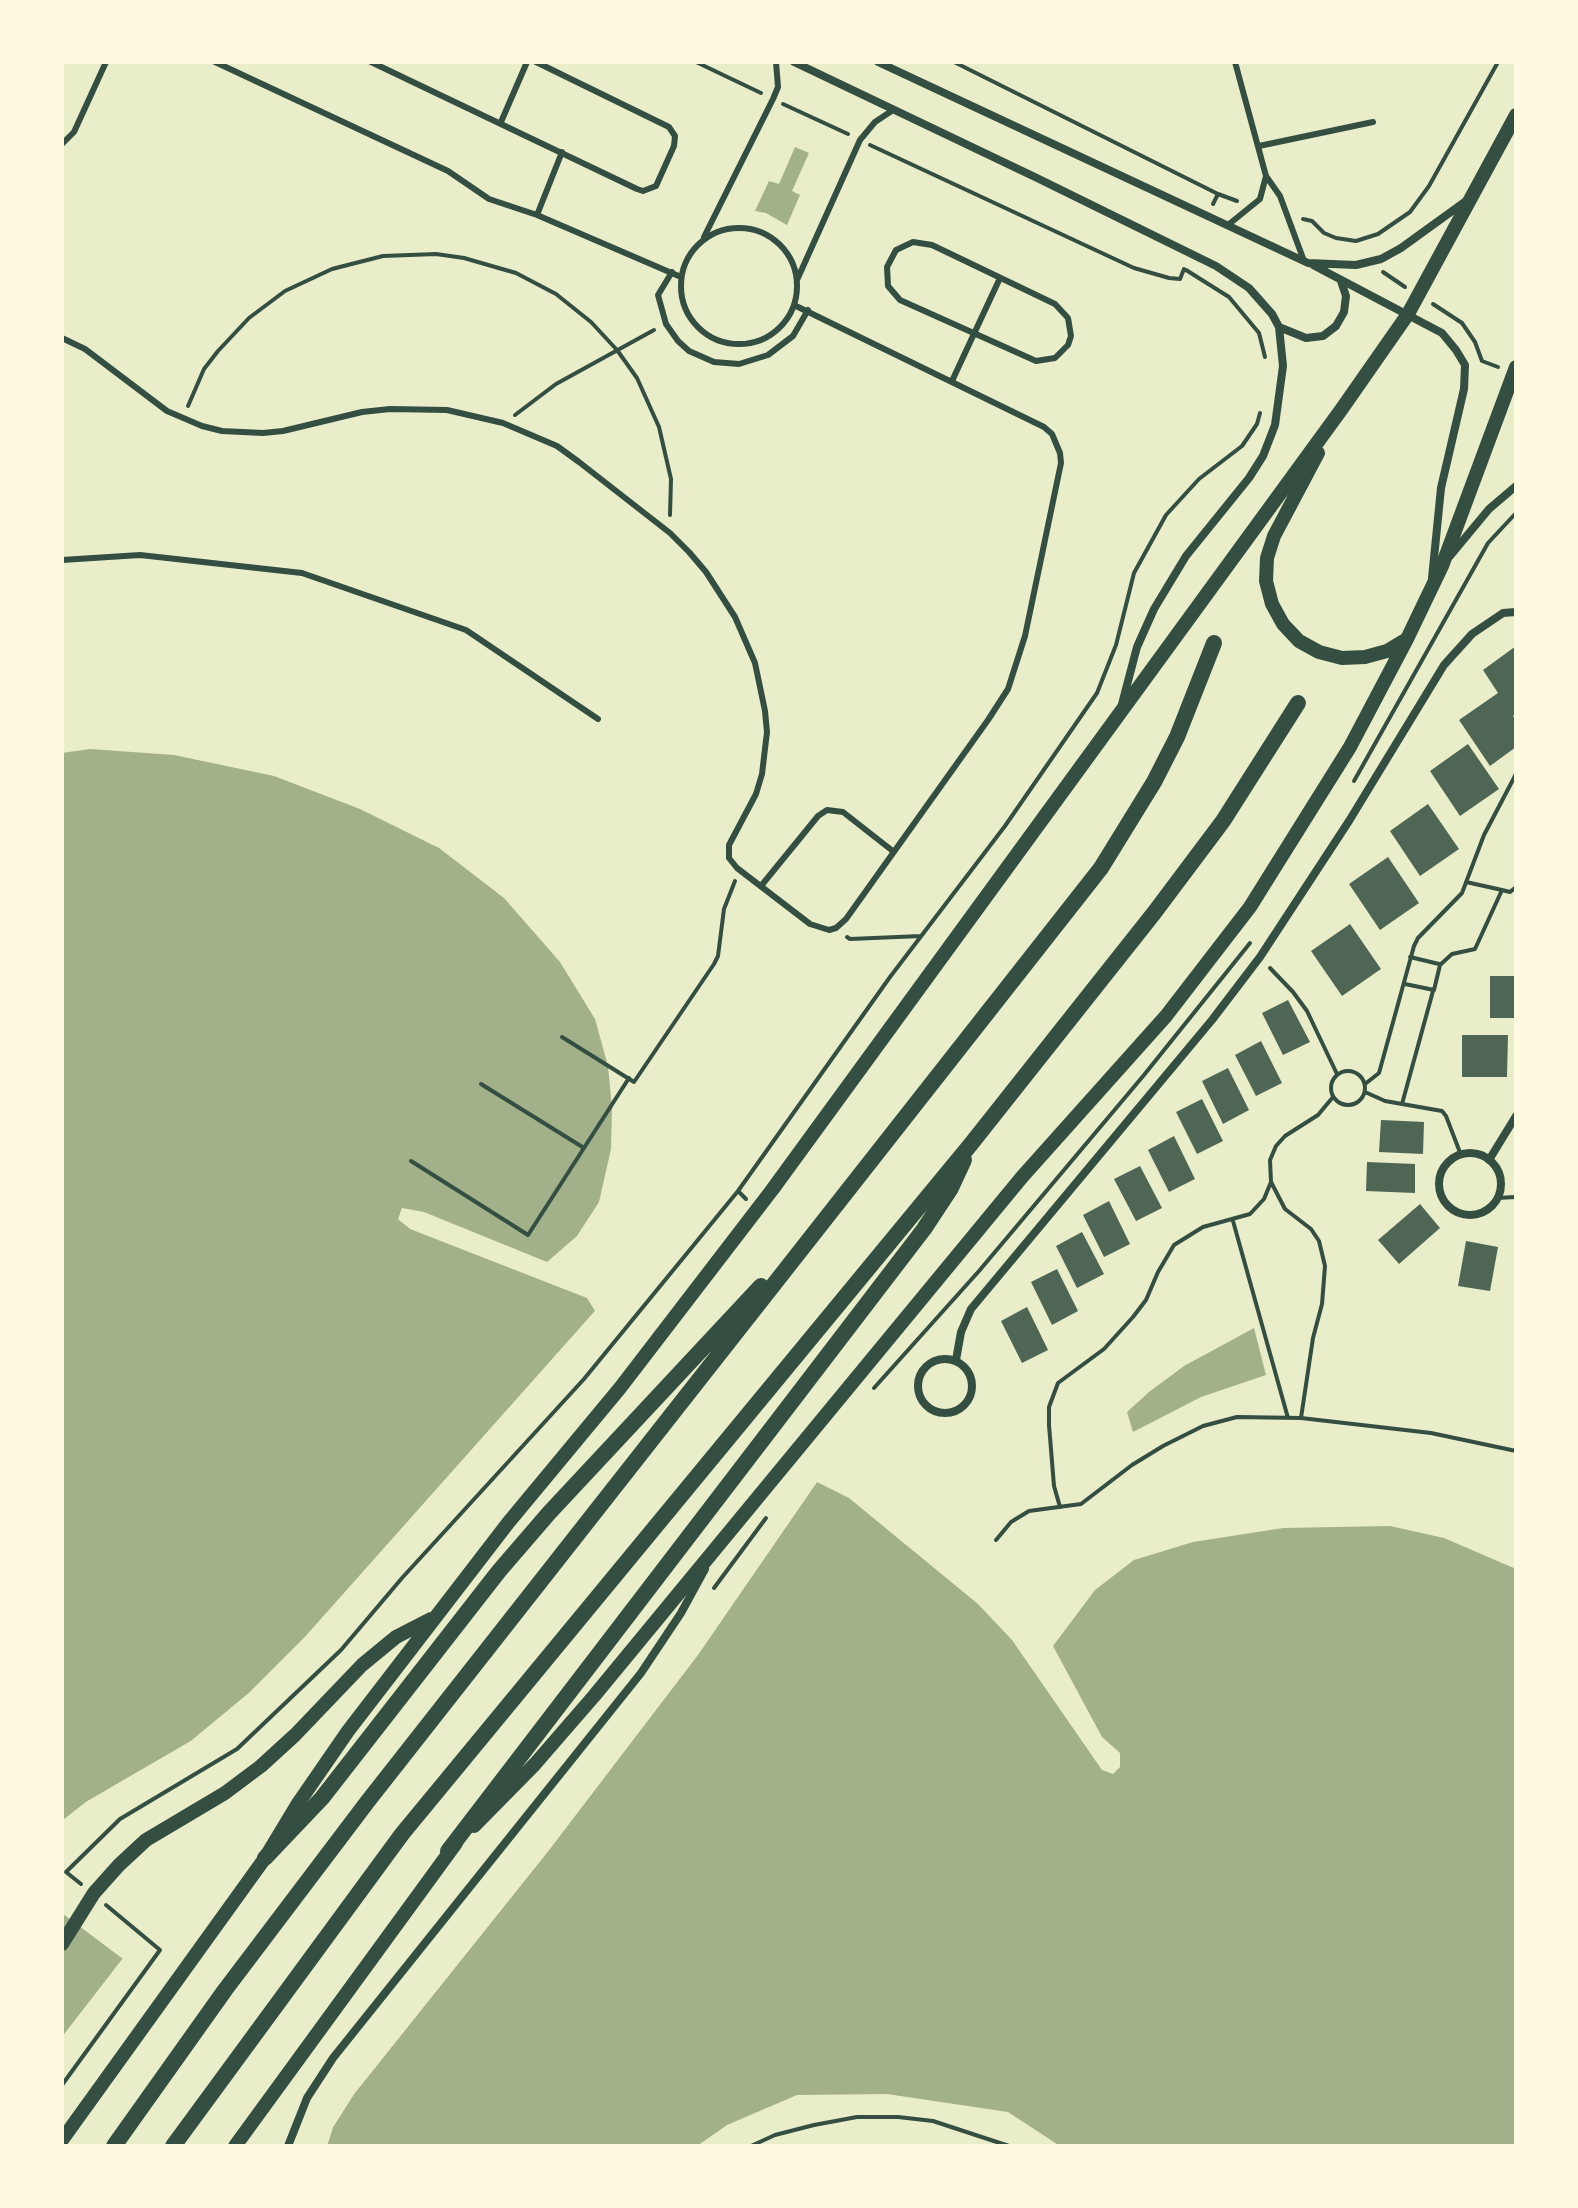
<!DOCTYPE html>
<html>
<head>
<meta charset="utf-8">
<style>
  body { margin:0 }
  #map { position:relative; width:1578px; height:2208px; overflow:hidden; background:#e9edc9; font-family:"PT Sans",sans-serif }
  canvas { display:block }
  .frame { position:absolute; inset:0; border:64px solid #fefae0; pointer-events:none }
</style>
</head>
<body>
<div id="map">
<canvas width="1578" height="2208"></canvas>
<div class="frame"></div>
</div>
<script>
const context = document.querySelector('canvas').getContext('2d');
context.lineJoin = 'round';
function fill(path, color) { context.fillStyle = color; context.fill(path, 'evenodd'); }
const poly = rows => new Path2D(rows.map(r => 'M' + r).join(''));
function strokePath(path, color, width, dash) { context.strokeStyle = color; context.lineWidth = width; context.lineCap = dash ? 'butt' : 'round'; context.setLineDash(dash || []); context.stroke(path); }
const water = poly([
  [795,147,809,153,792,191,800,195,787,225,766,213,755,211,769,181,779,184],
  [90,749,174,755,274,776,360,809,439,848,504,898,560,962,595,1019,608,1066,612,1107,611,1149,599,1202,577,1236,547,1262,424,1212,402,1208,398,1219,410,1229,587,1298,595,1311,305,1637,249,1693,191,1741,86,1802,62,1821,62,753],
  [1254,1328,1266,1375,1201,1397,1133,1432,1127,1412,1149,1392,1184,1366],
  [817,1482,849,1498,978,1604,1012,1640,1102,1770,1113,1774,1120,1767,1120,1753,1102,1737,1053,1646,1095,1590,1134,1560,1193,1542,1283,1528,1390,1526,1444,1538,1516,1569,1516,2146,1060,2146,1008,2112,887,2094,797,2095,727,2125,697,2146,327,2146,333,2127,354,2094,549,1850,697,1655],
  [62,1913,123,1958,62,2037]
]);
const pier = poly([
  [595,1311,598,1314,308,1640,251,1696,194,1744,136,1775,88,1805,62,1825,62,1821,86,1802,191,1741,249,1693,305,1637],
  [814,1480,817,1482,698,1655,549,1850,354,2094,333,2127,327,2146,323,2146,329,2125,351,2091,545,1847,694,1653],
  [62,1909,127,1958,62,2041,62,2037,123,1959,62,1913]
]);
const building = poly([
  [1516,646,1516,713,1513,716,1516,721,1516,747,1490,766,1459,720,1498,693,1483,670],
  [1468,744,1499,789,1460,816,1430,771],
  [1428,804,1459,849,1420,876,1390,831],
  [1388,857,1419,903,1380,930,1349,884],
  [1350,924,1381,969,1342,996,1311,951],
  [1490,976,1516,976,1516,1018,1490,1018],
  [1288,1000,1310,1042,1283,1055,1262,1013],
  [1462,1035,1508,1035,1507,1077,1462,1077],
  [1261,1041,1282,1083,1256,1096,1235,1055],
  [1228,1068,1249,1110,1223,1124,1202,1081],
  [1202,1099,1223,1141,1197,1154,1176,1112],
  [1381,1120,1424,1122,1423,1154,1379,1152],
  [1174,1136,1195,1179,1169,1192,1148,1150],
  [1367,1162,1415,1164,1415,1193,1366,1191],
  [1140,1166,1162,1208,1136,1221,1114,1179],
  [1109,1201,1130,1244,1104,1257,1083,1215],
  [1420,1204,1440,1228,1399,1264,1378,1240],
  [1082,1232,1104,1274,1077,1288,1056,1246],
  [1466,1241,1498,1247,1490,1291,1458,1286],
  [1057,1269,1078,1311,1052,1325,1031,1282],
  [1027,1307,1048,1350,1022,1363,1001,1321]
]);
const path = poly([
  [696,62,761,93],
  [954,62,1218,194],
  [783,104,848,134],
  [870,145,1134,268,1169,278,1180,279,1184,269],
  [1213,204,1218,194,1237,201],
  [1303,219,1312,221,1324,233,1336,238,1356,241,1378,234,1410,212,1429,186,1498,62],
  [1186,270,1229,297,1259,333,1265,357],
  [1383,272,1405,287],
  [1433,304,1462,323,1475,342,1482,361,1498,367],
  [188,406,204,369,218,351,249,318,285,291,332,269,383,256,436,254,464,258,516,273,556,294,591,322,617,350,637,378,659,427,671,479,670,515],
  [515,415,556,384,654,330],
  [1354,781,1488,543,1516,513],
  [1466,882,1502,890],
  [847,937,850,939,921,936],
  [1410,957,1439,964],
  [1270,968,1293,992,1307,1011,1337,1074],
  [1405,984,1434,990,1440,965,1452,954,1475,949,1502,890,1510,892,1516,887],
  [562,1037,634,1082,714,964,718,956,724,909,735,881],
  '1331 1088a17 17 0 1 1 34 0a17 17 0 1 1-34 0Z',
  [481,1084,584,1148],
  [1365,1084,1379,1073,1414,946,1418,938,1462,893,1484,835,1516,774],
  [1365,1092,1385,1101,1442,1111,1446,1116,1461,1155],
  [1402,1104,1433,991],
  [411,1161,528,1235,629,1078],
  [1497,1198,1516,1197],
  [746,1199,738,1191,890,977,1005,826,1097,693,1116,645,1134,573,1166,515,1199,479,1242,446,1257,424,1260,413],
  [1233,1221,1288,1418],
  [874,1388,979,1271,1144,1075,1250,943],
  [1301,1418,1313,1338,1322,1304,1325,1266,1319,1241,1311,1229,1285,1209,1271,1182,1270,1160,1276,1146,1285,1136,1318,1115,1333,1097],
  [1060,1507,1054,1486,1049,1425,1049,1407,1058,1383,1104,1349,1133,1317,1146,1300,1158,1272,1174,1245,1203,1227,1250,1214,1264,1199,1271,1182],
  [996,1540,1011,1522,1029,1511,1081,1504,1132,1465,1163,1446,1203,1426,1237,1417,1301,1418,1431,1433,1516,1451],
  [714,1588,766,1518],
  [81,1884,66,1872,120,1819,237,1749,341,1650,402,1578,584,1379,738,1191],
  [62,2085,160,1950,106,1905],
  [751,2146,775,2135,814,2125,857,2117,898,2117,933,2121,1009,2146]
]);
const service = poly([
  [215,62,448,171,489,199,537,215,681,277],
  [371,62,637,189,643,191,656,186,674,146,675,136,669,127,536,62],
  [1235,62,1266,176,1280,196,1304,261],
  [501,122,527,62],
  [62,144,74,132,106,62],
  [1259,146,1373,122],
  [537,215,562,152],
  [1228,225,1260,199,1266,176],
  '681 286a58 58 0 1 1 116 0a58 58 0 1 1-116 0Z',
  [704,237,773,99,778,87,776,62],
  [913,242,932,245,1055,304,1068,318,1071,336,1068,345,1055,358,1036,361,900,300,888,286,887,267,896,250,913,242],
  [672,272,658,295,666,324,678,341,689,351,714,362,739,364,768,355,793,336,808,310],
  [797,280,860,140,875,122,893,110],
  [62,338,85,349,167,411,202,426,222,431,263,433,283,431,362,412,390,409,447,410,503,423,557,446,579,462,670,533,689,552,706,572,735,617,755,663,765,711,767,732,762,774,756,794,729,845,729,858,737,868,810,924,829,930,836,928,846,919,988,720,1008,689,1025,636,1061,463,1060,453,1052,434,1044,427,794,305],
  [952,381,1000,278],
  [62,560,140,555,302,573,466,630,598,719],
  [761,886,818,816,827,810,843,812,894,852]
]);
const minor = poly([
  [794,62,1037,178,1216,266,1249,288,1272,314,1279,327,1283,366,1275,425,1263,456,1249,478,1186,556,1154,609,1137,647,1122,704],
  [878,62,1308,263,1356,265,1381,259,1401,248,1466,201],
  [1313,265,1442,333,1456,350,1465,365,1464,389,1441,488,1432,578],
  [1279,327,1306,338,1323,336,1336,326,1344,312,1346,296,1341,281],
  [1450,556,1489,509,1516,486],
  '1439 1184a31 31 0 1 1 62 0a31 31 0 1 1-62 0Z',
  [1489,1160,1516,1116],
  '918 1386a27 27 0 1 1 54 0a27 27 0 1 1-54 0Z',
  [956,1360,961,1332,971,1309,1212,1020,1260,957,1349,821,1444,665,1472,634,1503,613,1516,612],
  [288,2146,307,2098,333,2058,641,1673,681,1613,705,1569]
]);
const tertiary = poly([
  [1318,453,1274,536,1267,558,1266,581,1272,604,1283,624,1299,641,1319,652,1342,658,1365,657,1387,651,1407,639],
  [474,1826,535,1764,594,1696,1022,1177,1166,1016,1250,907,1350,747,1407,639,1442,566,1516,367],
  [62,1944,94,1893,119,1865,146,1840,225,1793,261,1766,295,1735,362,1665,396,1637,431,1619],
  [62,2140,265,1858,297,1805,348,1731,508,1523,620,1388,772,1190,1341,410,1408,314,1516,115],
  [235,2146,456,1843]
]);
const secondary = poly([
  [448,1851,924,1229,951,1188,964,1160],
  [265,1858,322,1798,499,1571,549,1513,761,1286],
  [114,2146,225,1990,368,1801,1101,868,1154,782,1177,737,1214,643],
  [173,2146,402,1834,971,1144,1154,913,1223,821,1298,703]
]);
fill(water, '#a3b18a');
fill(pier, '#e9edc9');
fill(building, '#4f6655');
strokePath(path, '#344e41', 4);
strokePath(service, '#344e41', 6);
strokePath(minor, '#344e41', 8);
strokePath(tertiary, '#344e41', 14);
strokePath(secondary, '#344e41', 16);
</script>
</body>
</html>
